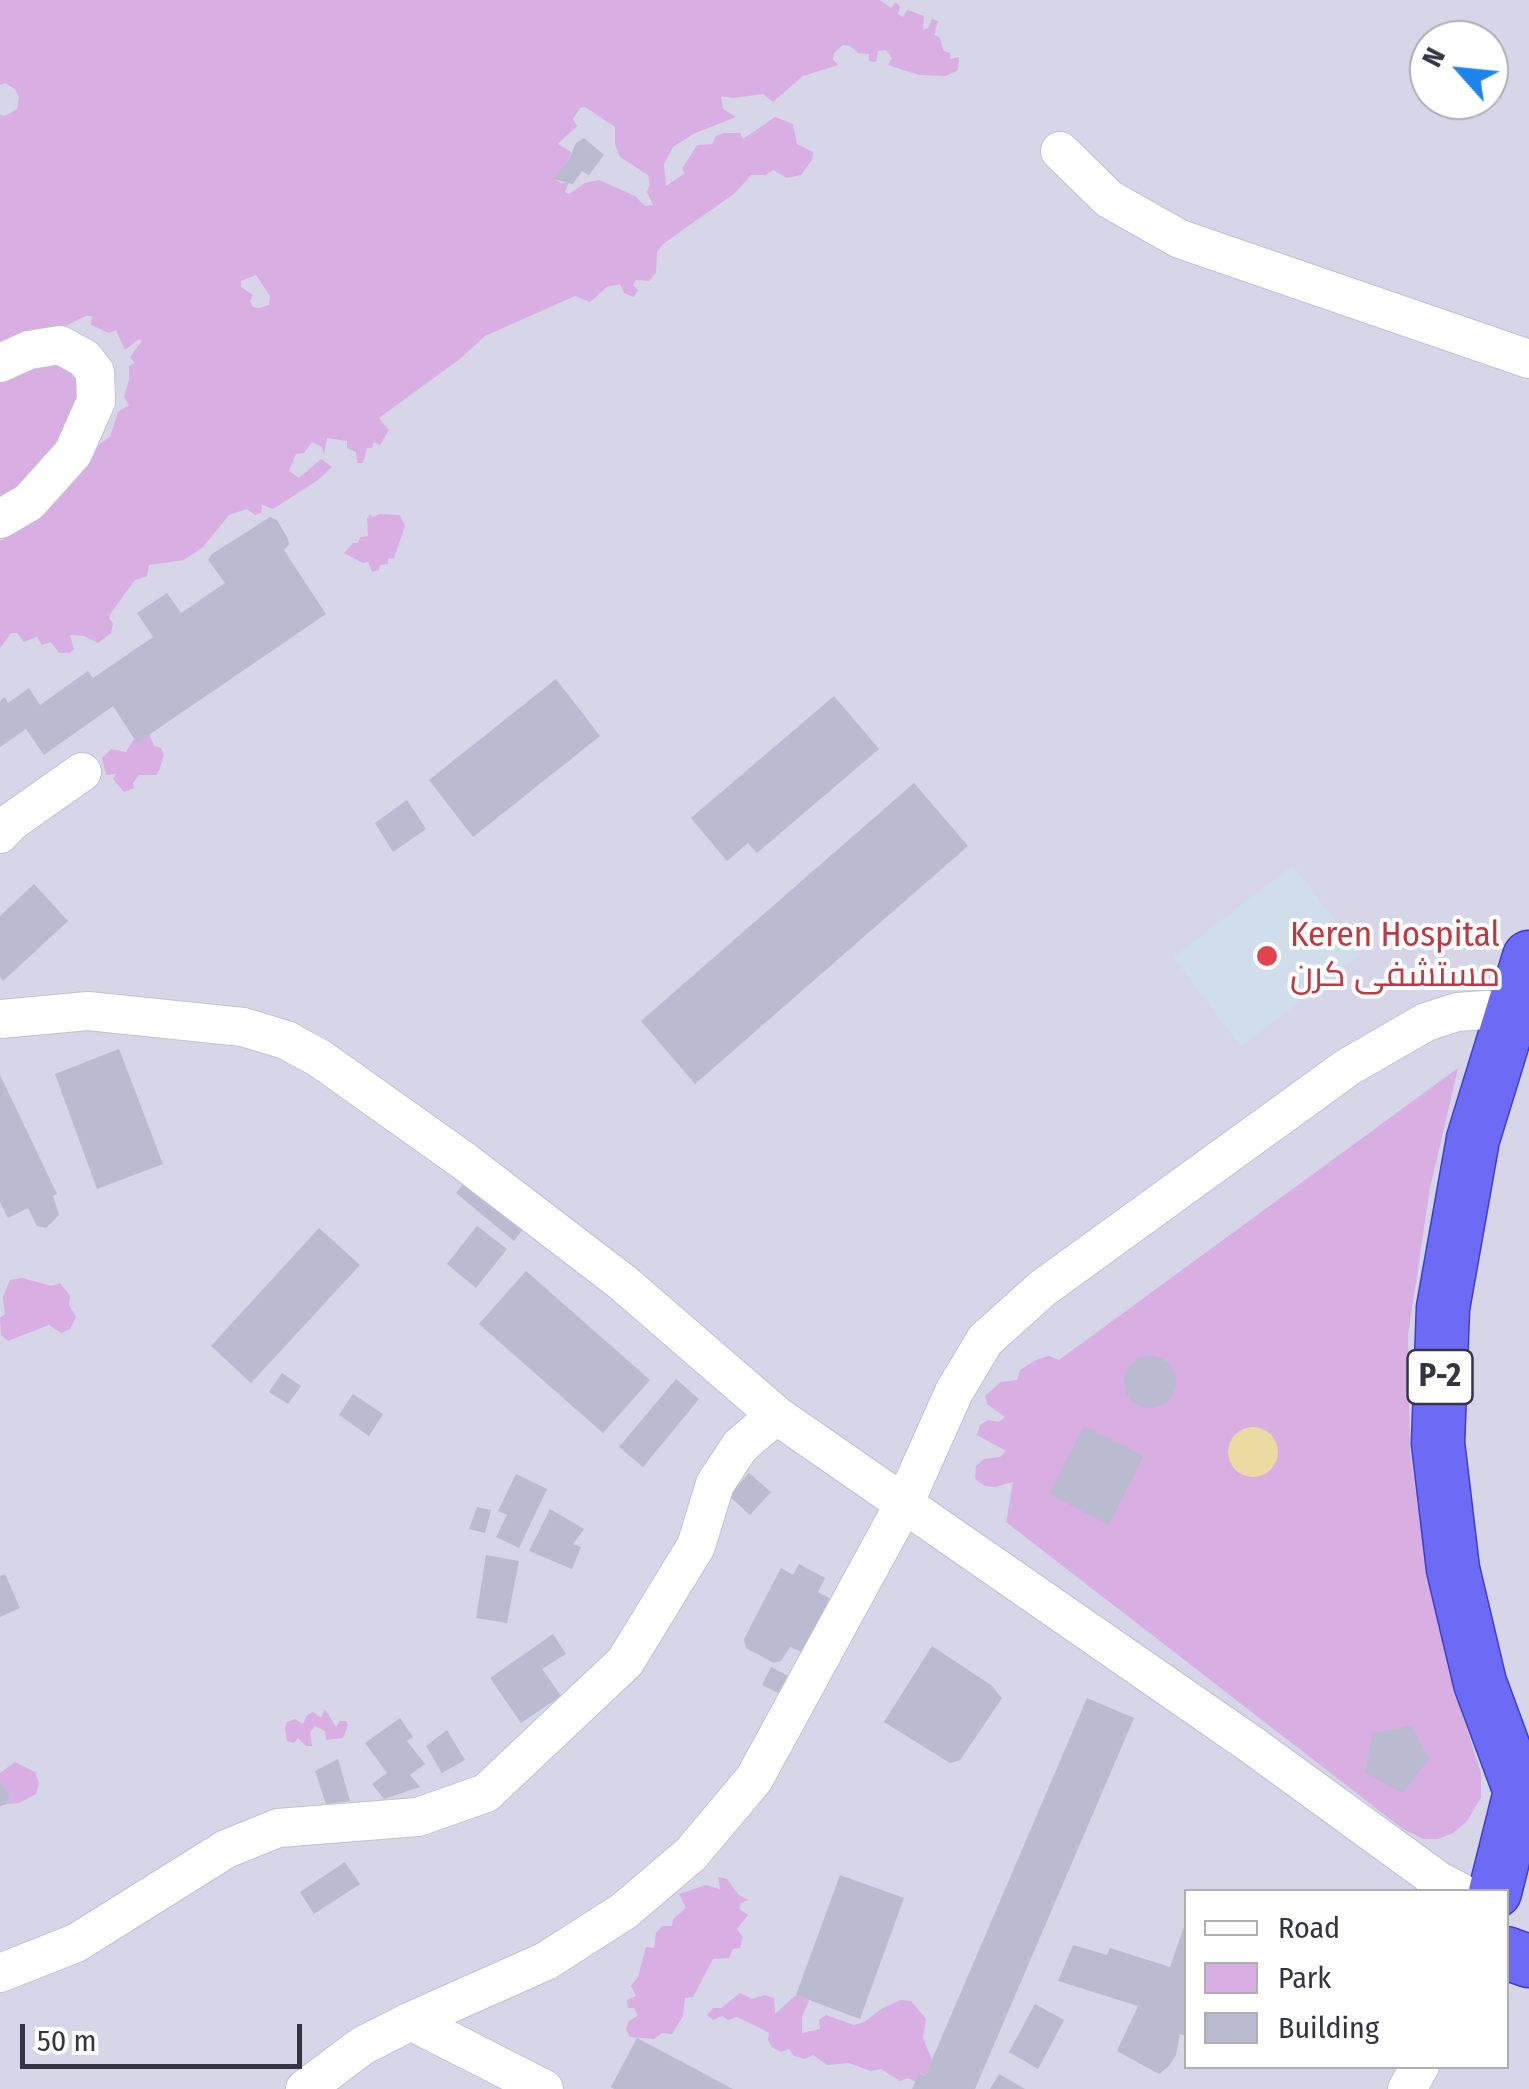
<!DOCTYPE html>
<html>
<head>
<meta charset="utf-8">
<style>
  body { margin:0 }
  #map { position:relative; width:1529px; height:2089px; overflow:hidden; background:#e4e3f0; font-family:"Fira Sans Condensed",sans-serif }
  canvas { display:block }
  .legend { position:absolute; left:1184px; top:1889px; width:325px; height:180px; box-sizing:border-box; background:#fff; border:2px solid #aeaeb3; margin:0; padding:12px 18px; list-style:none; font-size:30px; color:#343442 }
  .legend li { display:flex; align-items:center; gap:20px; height:50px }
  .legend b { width:50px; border:2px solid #aeaeb3 }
  .north { position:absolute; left:1409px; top:20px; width:100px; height:100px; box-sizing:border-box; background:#fff; border:2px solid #aeaeb3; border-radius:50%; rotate:297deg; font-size:28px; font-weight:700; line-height:40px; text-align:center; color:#343442 }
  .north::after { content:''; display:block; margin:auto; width:35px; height:45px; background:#1e84ed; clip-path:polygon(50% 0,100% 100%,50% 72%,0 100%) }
  .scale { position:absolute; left:20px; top:2024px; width:282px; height:45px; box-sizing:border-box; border:5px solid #343442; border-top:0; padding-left:12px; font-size:30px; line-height:35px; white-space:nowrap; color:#343442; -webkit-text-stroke:8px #fff; paint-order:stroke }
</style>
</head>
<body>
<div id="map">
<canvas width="1529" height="2089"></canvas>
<ul class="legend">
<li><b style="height:12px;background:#fff"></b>Road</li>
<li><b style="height:28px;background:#d9aee3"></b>Park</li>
<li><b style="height:28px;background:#babad1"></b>Building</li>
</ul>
<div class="north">N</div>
<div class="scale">50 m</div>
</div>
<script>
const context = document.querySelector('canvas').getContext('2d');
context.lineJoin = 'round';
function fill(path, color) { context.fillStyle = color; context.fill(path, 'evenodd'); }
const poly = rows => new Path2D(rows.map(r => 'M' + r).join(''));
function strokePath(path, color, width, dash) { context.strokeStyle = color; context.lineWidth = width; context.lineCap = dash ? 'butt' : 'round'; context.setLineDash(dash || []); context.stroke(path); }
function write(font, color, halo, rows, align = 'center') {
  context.font = font + ' "Fira Sans Condensed",Cairo,sans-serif'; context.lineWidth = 8; context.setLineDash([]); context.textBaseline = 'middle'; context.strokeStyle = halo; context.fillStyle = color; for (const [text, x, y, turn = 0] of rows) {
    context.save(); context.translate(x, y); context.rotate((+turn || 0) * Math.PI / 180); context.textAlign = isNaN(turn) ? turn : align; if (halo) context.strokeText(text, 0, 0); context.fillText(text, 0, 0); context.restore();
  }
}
const residential = poly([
  [0,0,1529,0,1529,2089,0,2089],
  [1429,40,1489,40,1489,100,1429,100],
  [1186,1892,1506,1892,1506,2066,1186,2066]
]);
const medical = poly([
  [1293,865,1361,955,1241,1047,1173,957]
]);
const green = poly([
  [0,0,880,0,891,8,896,2,900,7,898,14,903,17,907,10,924,16,923,30,928,28,932,19,938,21,934,35,939,37,944,51,950,53,950,59,959,57,958,70,946,76,919,75,888,65,892,58,886,50,878,51,876,62,869,61,869,54,858,53,850,46,843,45,834,53,833,59,838,65,803,76,773,102,763,94,733,98,721,96,723,109,736,117,693,134,673,147,664,164,666,186,685,173,682,169,697,145,712,144,716,136,724,133,740,133,743,139,775,117,793,124,797,144,813,152,812,160,801,175,787,178,773,170,766,175,751,175,735,193,663,244,657,252,656,273,649,281,636,280,633,285,638,290,634,297,624,293,620,284,607,287,590,302,575,296,485,336,461,358,379,418,389,430,380,445,374,442,372,448,367,448,363,463,357,463,356,452,347,448,347,441,327,438,324,455,322,447,312,442,304,453,296,454,289,471,299,478,321,459,332,467,318,480,273,509,262,505,261,513,255,515,247,509,229,515,203,547,184,560,149,565,147,576,135,580,111,613,109,618,113,624,111,633,98,643,84,636,70,635,74,649,70,653,59,653,51,642,42,645,37,637,24,642,17,633,11,633,0,648,0,541,39,519,47,510,47,500,92,449,110,437,118,412,129,405,124,397,129,380,129,366,135,363,130,357,142,341,139,339,125,350,116,330,109,333,91,325,92,316,86,316,0,357,0,115,5,116,17,109,19,97,15,89,5,83,0,85],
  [585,107,615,127,615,144,620,157,648,175,650,185,647,192,653,205,645,206,635,196,599,180,585,183,569,194,565,192,569,182,561,183,554,179,568,161,571,152,558,144,577,126,573,119,580,108],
  [256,275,270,296,269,305,259,308,253,307,250,301,253,295,241,287,241,281],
  [21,362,69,364,78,378,80,400,74,429,0,508,0,374],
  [370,514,373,517,380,514,400,515,405,526,394,558,388,559,388,564,380,565,379,570,372,572,368,562,363,563,344,553,353,543,358,543,360,537,368,536,367,519],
  [149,734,154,746,161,748,164,755,159,771,156,775,139,775,133,783,134,788,124,792,113,779,116,774,106,775,102,758,111,749,126,752,134,739,137,742],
  [1458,1068,1430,1188,1408,1335,1410,1449,1425,1561,1450,1676,1481,1773,1481,1798,1467,1821,1453,1833,1438,1839,1423,1839,1403,1829,1006,1522,1013,1482,995,1487,985,1486,975,1479,976,1466,984,1459,1000,1457,1006,1451,977,1435,980,1425,988,1420,999,1422,1005,1417,987,1404,985,1396,1001,1382,1017,1380,1020,1370,1038,1359,1049,1356,1059,1360],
  [22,1278,52,1286,60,1283,70,1296,69,1305,76,1317,70,1329,61,1333,49,1325,8,1341,1,1335,0,1318,5,1314,3,1297,10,1280],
  [325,1709,336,1727,340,1721,346,1721,348,1725,343,1738,326,1740,325,1731,315,1726,310,1732,312,1746,306,1746,298,1738,294,1743,287,1741,285,1729,287,1722,295,1719,303,1724,307,1715,313,1712,321,1718],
  [15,1762,35,1772,39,1783,36,1794,19,1803,7,1804,10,1796,0,1780,0,1773],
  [718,1877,727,1879,738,1894,748,1900,741,1903,739,1909,748,1915,737,1929,743,1937,740,1948,733,1949,729,1958,713,1959,693,1997,685,1998,683,2016,672,2034,662,2033,654,2039,630,2037,626,2029,629,2021,637,2016,635,2008,628,2008,627,2000,636,1996,631,1986,638,1977,646,1947,654,1948,656,1933,662,1926,672,1926,673,1919,686,1908,679,1894,706,1885,720,1889],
  [740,1993,752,1999,765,1995,774,1998,775,2014,796,1995,809,2000,802,2017,802,2033,820,2029,819,2020,826,2015,854,2025,864,2022,883,2008,901,2000,911,2001,926,2019,923,2038,932,2060,925,2076,920,2073,916,2082,908,2078,900,2081,881,2069,871,2071,848,2063,827,2065,813,2055,805,2059,794,2056,789,2049,781,2052,772,2047,768,2040,769,2033,760,2028,737,2017,728,2020,722,2016,713,2020,707,2015,713,2008,721,2008]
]);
const water = poly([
  '1228 1452a25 25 0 1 1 50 0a25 25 0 1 1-50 0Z'
]);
const building = poly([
  [584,138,604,155,589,175,582,171,573,184,553,179,568,161,576,143],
  [270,517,277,520,288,539,289,544,284,550,326,614,137,743,113,706,44,755,26,729,0,747,0,701,5,697,8,703,29,688,40,705,88,671,93,678,153,637,137,613,167,593,181,613,225,583,208,560,212,554],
  [556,679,600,736,473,837,429,780],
  [834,696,879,749,757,853,748,843,727,861,691,818],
  [914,783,968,846,695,1084,641,1021],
  [407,800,426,829,393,852,375,823],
  [34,884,68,921,3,981,0,977,0,916],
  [119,1049,163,1164,97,1189,55,1074],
  [0,1075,57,1194,53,1196,59,1215,46,1228,37,1226,28,1208,8,1218,0,1202],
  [465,1182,522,1230,514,1241,456,1193],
  [477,1226,507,1249,476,1288,447,1264],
  [319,1228,360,1265,251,1383,211,1346],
  [526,1271,650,1380,603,1433,479,1324],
  '1124 1382a26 26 0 1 1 52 0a26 26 0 1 1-52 0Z',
  [282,1373,301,1386,288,1404,269,1392],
  [676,1379,699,1399,643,1467,619,1447],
  [353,1394,383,1414,369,1436,339,1415],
  [1084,1426,1143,1456,1109,1525,1049,1494],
  [749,1473,771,1492,750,1515,729,1496],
  [516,1474,547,1489,519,1548,496,1537,507,1515,498,1511],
  [477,1507,491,1510,485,1533,469,1529],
  [550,1509,584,1529,573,1544,581,1547,572,1569,529,1551],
  [486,1555,519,1561,507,1623,476,1618],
  [799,1564,825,1578,818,1592,833,1600,804,1653,790,1647,781,1661,774,1663,746,1648,744,1639,781,1568,793,1575],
  [5,1574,20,1608,0,1617,0,1576],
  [553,1634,566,1654,542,1669,561,1696,521,1723,490,1678],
  [932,1646,991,1685,1002,1698,960,1760,950,1763,884,1722],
  [771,1667,788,1676,778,1693,762,1685],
  [1087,1698,1134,1718,975,2089,912,2089,919,2073,925,2076],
  [400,1718,413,1737,407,1741,425,1764,410,1775,420,1787,384,1799,372,1784,387,1773,365,1743],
  [1411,1726,1429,1758,1403,1793,1365,1773,1373,1733],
  [447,1730,465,1760,442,1773,426,1746],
  [338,1759,350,1801,326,1804,315,1771],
  [0,1780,10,1796,7,1804,0,1806],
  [345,1862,360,1884,314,1914,300,1892],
  [840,1875,904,1898,860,2019,796,1995],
  [1186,1921,1186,2036,1180,2034,1176,2055,1169,2066,1159,2074,1117,2051,1138,2006,1058,1981,1073,1945,1107,1955,1110,1948,1170,1967],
  [1035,2004,1064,2020,1038,2069,1009,2052],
  [637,2038,733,2089,614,2089,611,2087],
  [999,2074,1025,2089,990,2089]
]);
const minor = poly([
  [1060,151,1109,199,1180,239,1529,359],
  [0,363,29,350,60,345,84,358,95,372,96,401,73,453,29,502,0,519],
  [0,834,11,822,82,772],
  [0,1019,88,1011,243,1027,286,1040,319,1058,464,1161,622,1282,776,1415,1252,1745,1439,1881,1460,1892],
  [0,1973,76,1943,226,1849,278,1828,418,1817,486,1793,625,1662,696,1546,715,1484,740,1446,776,1415],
  [411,2021,544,2089],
  [305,2089,362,2046,411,2021,546,1961,624,1911,691,1854,754,1779,904,1504,954,1392,985,1340,1043,1288,1348,1067,1426,1022,1457,1012,1529,1007],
  [1407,2089,1420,2066]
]);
const highway = poly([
  [1529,957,1473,1139,1443,1308,1438,1443,1453,1569,1480,1683,1529,1816],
  [1495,1892,1519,1796],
  [1506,1953,1529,1961]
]);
const markers = [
  [1267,956,12,"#e0444e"]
];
const shields = [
  [1440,1377,65]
];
const shieldNames = [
  ["P-2",1440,1377]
];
const healthNames = [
  ["Keren Hospital",1290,936],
  ["مستشفى كرن",1290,976]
];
fill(residential, '#d6d6e8');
fill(medical, '#d0ddea');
fill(green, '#d9aee3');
fill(water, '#ebdaa2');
fill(building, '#babad1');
strokePath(minor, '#c1c1d6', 40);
strokePath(highway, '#3b3dd3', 55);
strokePath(minor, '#fff', 38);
strokePath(highway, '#6d6af5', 52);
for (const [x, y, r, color] of markers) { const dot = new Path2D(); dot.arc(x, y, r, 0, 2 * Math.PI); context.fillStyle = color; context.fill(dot); strokePath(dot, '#fff', 4); }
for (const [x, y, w] of shields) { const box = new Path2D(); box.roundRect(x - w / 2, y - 27, w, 54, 8); context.fillStyle = '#fff'; context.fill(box); strokePath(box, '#343442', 2.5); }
write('bold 32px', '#343442', null, shieldNames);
write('35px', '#be3a42', '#fff', healthNames, 'left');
</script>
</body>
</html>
